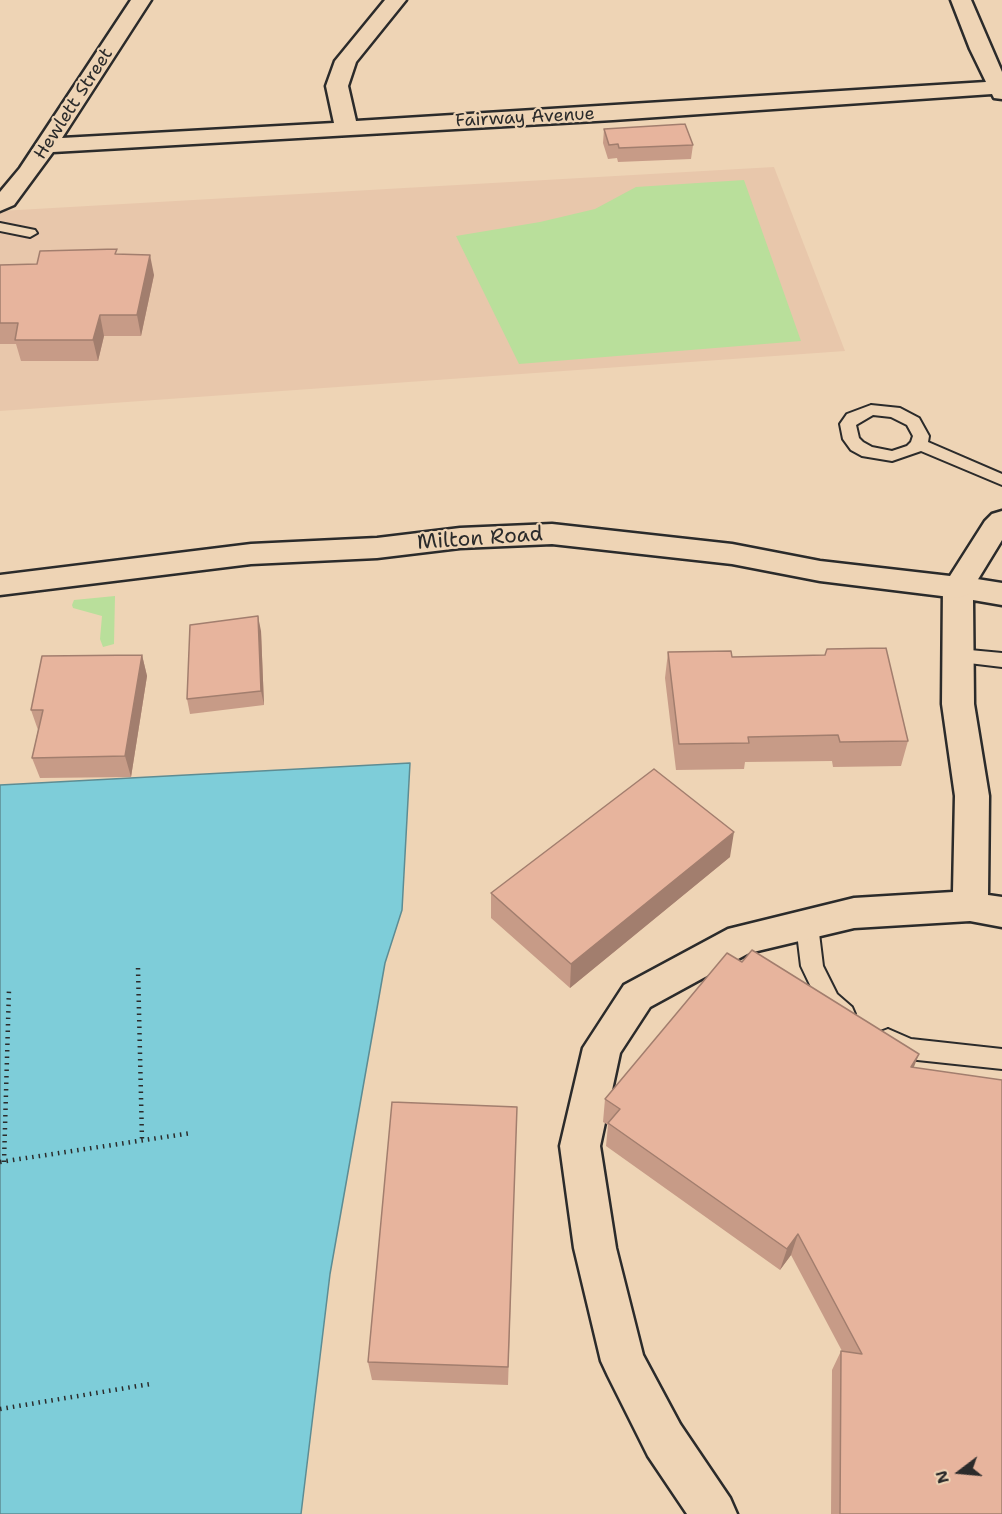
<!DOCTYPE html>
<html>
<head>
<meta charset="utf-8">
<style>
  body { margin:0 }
  #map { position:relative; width:1002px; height:1514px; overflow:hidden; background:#eed4b5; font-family:"Shantell Sans",sans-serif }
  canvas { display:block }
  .north { position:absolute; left:930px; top:1442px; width:60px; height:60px; -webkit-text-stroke:4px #eed4b5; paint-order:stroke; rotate:254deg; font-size:16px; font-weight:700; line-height:24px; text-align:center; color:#2b2b2b }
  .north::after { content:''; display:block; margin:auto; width:21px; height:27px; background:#2b2b2b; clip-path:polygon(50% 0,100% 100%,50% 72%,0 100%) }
</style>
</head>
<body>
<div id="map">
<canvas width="1002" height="1514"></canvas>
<div class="north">N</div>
</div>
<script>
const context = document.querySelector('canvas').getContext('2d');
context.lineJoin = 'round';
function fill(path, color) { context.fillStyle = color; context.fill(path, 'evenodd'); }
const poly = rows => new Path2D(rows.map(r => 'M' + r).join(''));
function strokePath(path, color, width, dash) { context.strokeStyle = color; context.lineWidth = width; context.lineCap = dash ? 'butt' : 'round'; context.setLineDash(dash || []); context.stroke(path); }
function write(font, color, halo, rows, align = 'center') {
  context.font = font + ' "Shantell Sans",sans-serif'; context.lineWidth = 4.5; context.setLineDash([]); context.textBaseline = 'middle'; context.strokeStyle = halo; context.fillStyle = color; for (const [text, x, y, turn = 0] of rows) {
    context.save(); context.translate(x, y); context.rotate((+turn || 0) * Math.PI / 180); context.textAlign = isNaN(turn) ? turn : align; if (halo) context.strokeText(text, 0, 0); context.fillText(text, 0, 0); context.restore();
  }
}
const built = poly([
  [774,167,845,351,0,411,0,211]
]);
const green = poly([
  [744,180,801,341,519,364,456,236,540,222,595,209,636,187],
  [115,596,114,644,103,647,100,639,102,616,73,608,72,605,74,600]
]);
const water = poly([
  [410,763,402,910,385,963,330,1274,301,1514,0,1514,0,785,410,763]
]);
const path = poly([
  [138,968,142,1140],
  [0,1162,191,1133],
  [4,1162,9,989],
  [0,1409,150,1384]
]);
const service = poly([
  [0,223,35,230,37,233,30,237,0,231,0,223],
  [871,405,900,408,919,418,929,436,928,442,1002,474,1002,485,921,451,892,461,862,456,851,450,843,439,840,424,847,414,871,405],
  [873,415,891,417,907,425,913,436,911,442,907,446,892,451,872,447,863,442,859,438,856,425,873,415],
  [959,649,1002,653,1002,667,952,661,950,656,952,651,959,649],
  [807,916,814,919,818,925,823,966,837,994,852,1007,855,1014,852,1021,844,1024,836,1021,821,1008,801,966,796,925,800,919,807,916],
  [888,1029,911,1039,1002,1049,1002,1069,908,1059,880,1046,877,1039,880,1032,888,1029]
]);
const minor = poly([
  [131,0,151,0,62,138,334,123,326,86,335,61,385,0,406,0,356,62,348,86,356,121,986,82,970,49,951,0,971,0,1002,72,1002,99,994,98,992,94,613,120,53,152,14,205,0,211,0,192,20,168,131,0],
  [958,576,1002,583,1002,605,973,600,974,704,989,796,988,895,1002,897,1002,927,970,921,854,928,749,953,650,1007,620,1053,600,1146,616,1248,643,1355,680,1424,730,1498,737,1514,687,1514,648,1456,608,1376,601,1361,574,1248,560,1146,583,1048,624,985,728,929,854,898,953,892,955,796,942,704,943,587,947,580,958,576]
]);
const tertiary = poly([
  [1002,511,1002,540,969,594,958,598,820,581,732,564,552,544,460,548,377,558,251,564,0,595,0,575,251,544,377,538,460,528,552,524,732,544,820,561,950,576,985,521,992,514,1002,511]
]);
const wall = poly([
  [604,129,693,145,691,159,618,162,617,158,608,159,603,143],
  [118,254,154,275,141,336,104,336,98,361,21,361,16,344,0,344,0,265,37,264],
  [261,631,264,705,190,714,187,699],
  [668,652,732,657,908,741,901,766,833,767,832,761,745,762,744,769,676,770,665,678],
  [142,655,147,676,131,777,40,778,32,758,38,730,31,710],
  [730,857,570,988,491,918,491,893],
  [914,1067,1002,1514,831,1514,832,1370,841,1351,842,1351,791,1255,780,1270,606,1146,608,1125,603,1122,605,1099],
  [516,1129,508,1385,372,1380,368,1362]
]);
const shadedWall = poly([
  [150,255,154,275,141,336,137,315],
  [100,315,104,336,98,361,93,340],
  [258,616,261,631,264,705,261,691],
  [142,655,147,676,131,777,125,756],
  [734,832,730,857,570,988,571,964],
  [919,1054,910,1077,911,1067],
  [798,1234,791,1255,780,1270,787,1249]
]);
const building = poly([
  [685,124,693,145,619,148,618,144,609,145,604,129,685,124],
  [117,249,115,254,150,255,137,315,100,315,93,340,15,340,18,323,0,323,0,265,37,264,40,251,117,249],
  [258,616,261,691,187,699,190,625,258,616],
  [886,648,908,741,840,742,838,735,748,737,749,743,679,744,668,652,731,651,732,657,825,655,827,649,886,648],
  [142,655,125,756,32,758,43,710,31,710,42,656,142,655],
  [654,769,734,832,571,964,491,893,654,769],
  [752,950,919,1054,911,1067,1002,1080,1002,1514,840,1514,841,1351,862,1354,798,1234,787,1249,608,1123,620,1109,605,1099,727,953,742,962,752,950],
  [392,1102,517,1107,508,1367,368,1362,392,1102]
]);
const farStreetnames = [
  ["Hewlett Street",74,104,-57],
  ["Fairway Avenue",525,118,-3]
];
const streetNames = [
  ["Milton Road",480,539,-4]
];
fill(built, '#e8c7ab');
fill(green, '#b9df9b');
fill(water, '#7ecdd9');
strokePath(water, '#5d8c93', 1.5);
strokePath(service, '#2b2b2b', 4);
strokePath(minor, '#2b2b2b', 5);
strokePath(tertiary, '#2b2b2b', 5);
strokePath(path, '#2b2b2b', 4.5, [1.5, 5]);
fill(service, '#eed4b5');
fill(minor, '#eed4b5');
fill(tertiary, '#eed4b5');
fill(wall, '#c79b87');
fill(shadedWall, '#a27e6e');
fill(building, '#e7b49d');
strokePath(building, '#a27e6e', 1.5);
write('18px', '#2b2b2b', '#eed4b5', farStreetnames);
write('21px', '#2b2b2b', '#eed4b5', streetNames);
</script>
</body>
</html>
